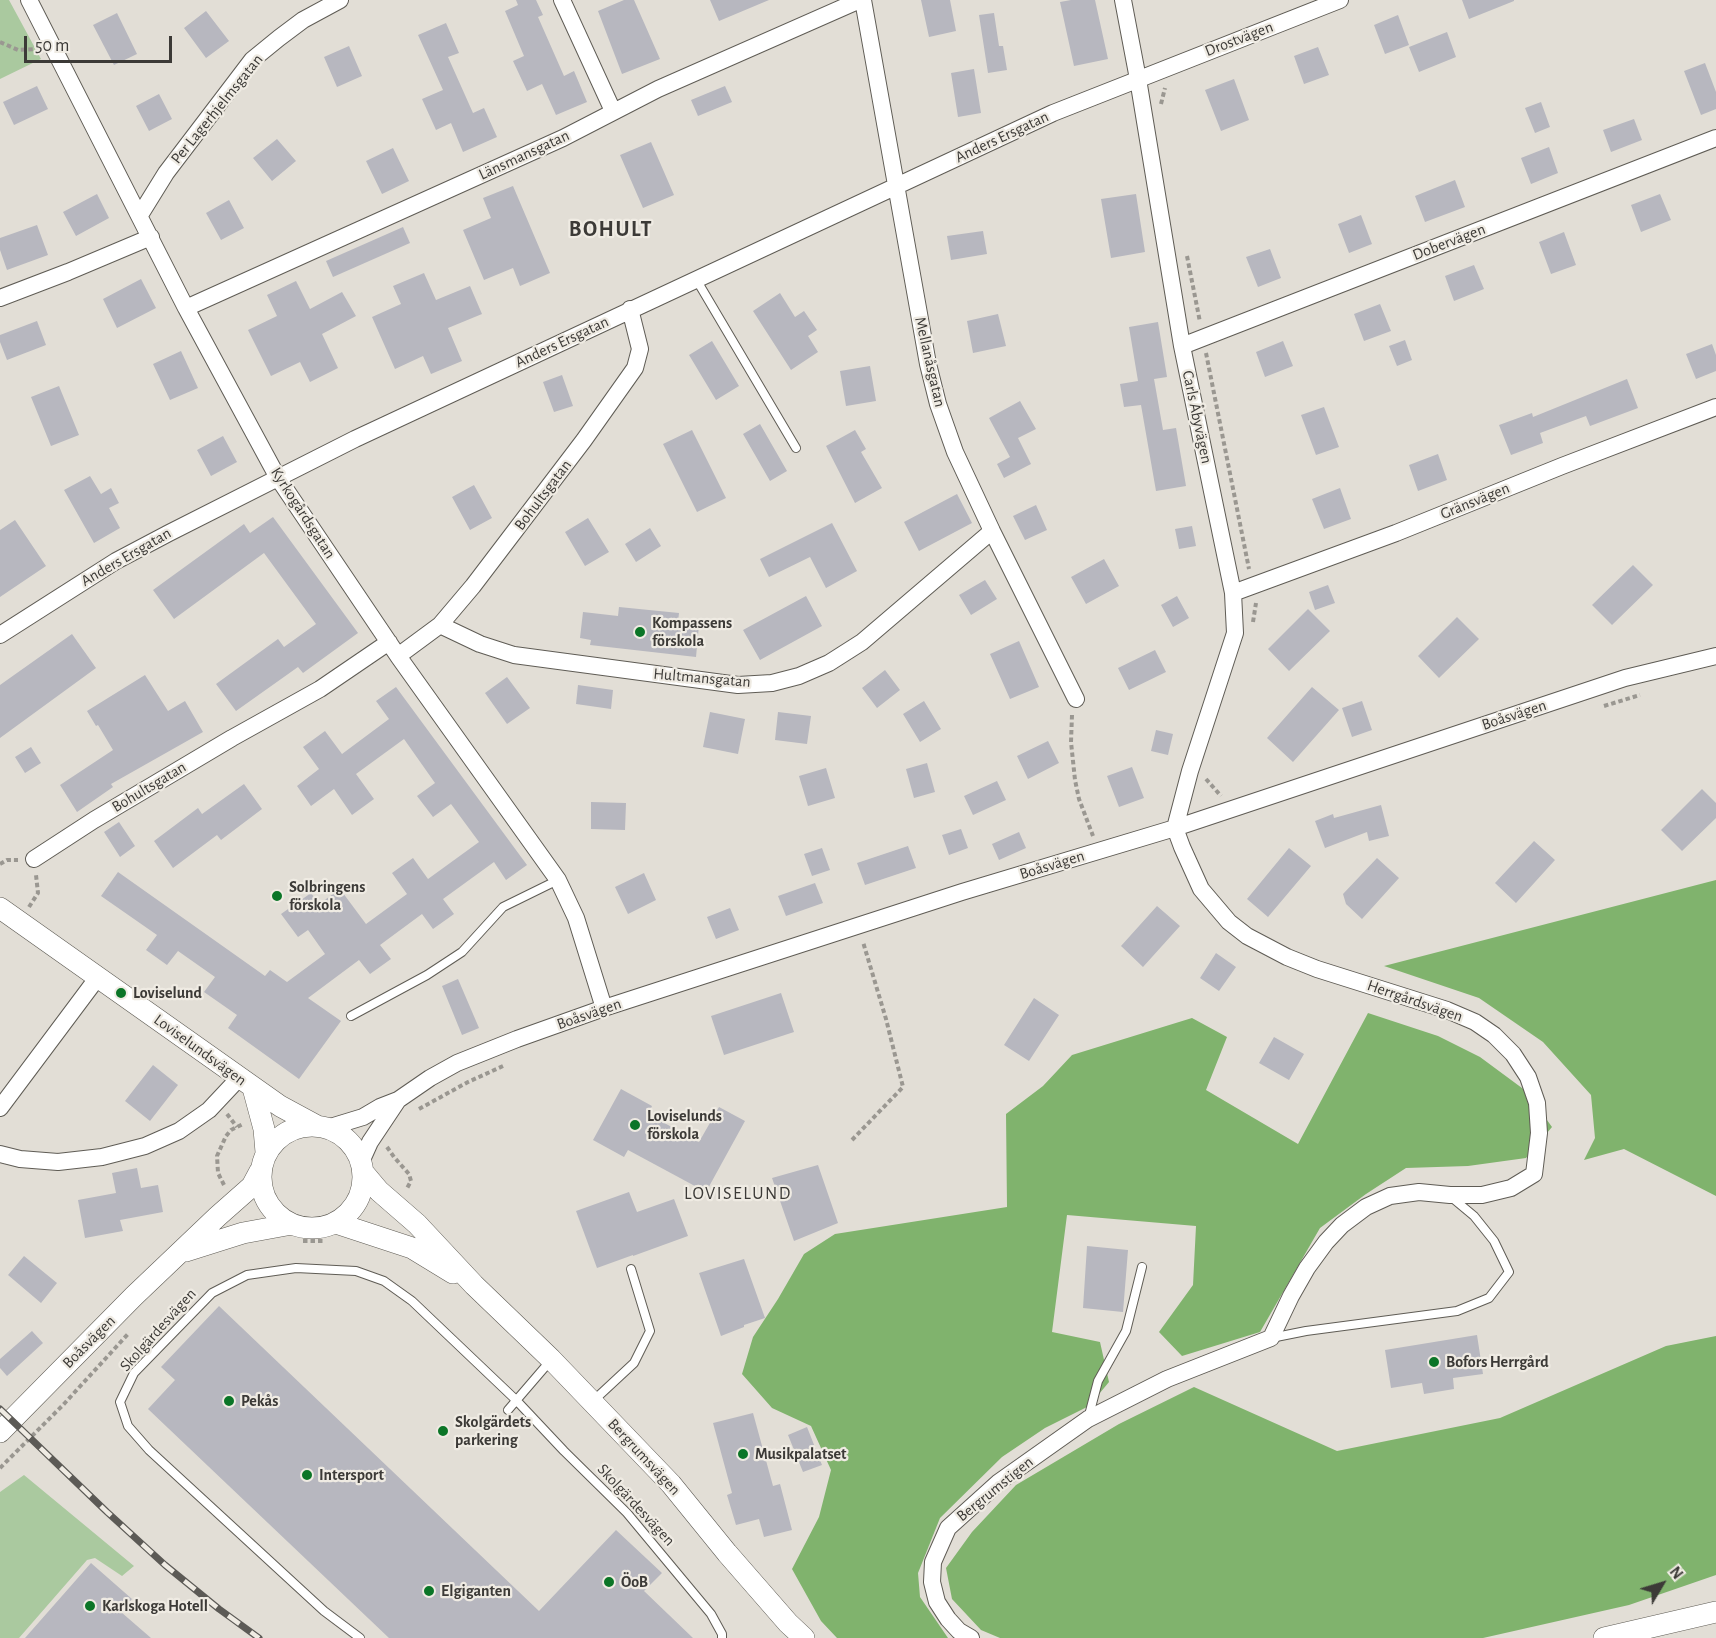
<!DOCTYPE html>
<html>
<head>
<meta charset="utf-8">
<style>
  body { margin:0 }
  #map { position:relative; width:1716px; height:1638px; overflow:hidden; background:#e2ded6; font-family:"Alegreya Sans",sans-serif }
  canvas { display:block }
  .north { position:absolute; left:1632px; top:1554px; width:60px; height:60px; -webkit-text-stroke:4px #efebe3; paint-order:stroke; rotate:52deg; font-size:16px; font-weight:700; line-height:24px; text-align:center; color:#3c3a37 }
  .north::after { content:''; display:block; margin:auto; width:21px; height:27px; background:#3c3a37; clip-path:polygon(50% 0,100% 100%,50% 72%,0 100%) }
  .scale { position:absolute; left:24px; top:36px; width:148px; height:27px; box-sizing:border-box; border:3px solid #3c3a37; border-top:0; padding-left:8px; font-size:18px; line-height:21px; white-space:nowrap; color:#3c3a37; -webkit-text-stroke:4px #efebe3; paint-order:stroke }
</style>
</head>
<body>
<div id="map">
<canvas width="1716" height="1638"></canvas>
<div class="north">N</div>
<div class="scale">50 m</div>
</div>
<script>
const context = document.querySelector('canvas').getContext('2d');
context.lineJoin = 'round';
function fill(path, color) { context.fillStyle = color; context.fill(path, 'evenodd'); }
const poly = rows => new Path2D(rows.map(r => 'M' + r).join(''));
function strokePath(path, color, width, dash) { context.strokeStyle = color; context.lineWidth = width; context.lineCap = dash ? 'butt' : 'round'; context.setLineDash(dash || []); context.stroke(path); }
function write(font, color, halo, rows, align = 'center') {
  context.font = font + ' "Alegreya Sans",sans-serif'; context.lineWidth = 4.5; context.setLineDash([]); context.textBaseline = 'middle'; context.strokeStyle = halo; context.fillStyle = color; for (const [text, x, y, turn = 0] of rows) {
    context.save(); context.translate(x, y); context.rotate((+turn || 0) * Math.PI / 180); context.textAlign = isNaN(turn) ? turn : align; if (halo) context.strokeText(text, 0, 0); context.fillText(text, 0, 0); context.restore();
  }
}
const green = poly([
  [0,0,9,0,41,59,0,79],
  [24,1475,134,1566,122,1576,95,1558,87,1560,19,1638,0,1638,0,1492]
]);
const forest = poly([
  [1716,880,1716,1196,1624,1149,1584,1160,1595,1138,1591,1095,1543,1042,1479,998,1384,966],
  [1368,1013,1438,1036,1480,1057,1526,1091,1552,1127,1526,1158,1468,1166,1406,1168,1366,1194,1320,1228,1260,1332,1182,1356,1159,1332,1193,1285,1196,1226,1067,1215,1052,1332,1100,1342,1109,1382,1089,1406,1045,1428,1002,1457,940,1518,918,1573,920,1597,948,1638,837,1638,821,1621,792,1569,819,1517,831,1470,811,1426,772,1408,742,1374,753,1337,778,1299,804,1254,835,1234,1007,1207,1006,1114,1043,1086,1072,1055,1192,1018,1227,1037,1206,1090,1298,1144],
  [1716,1336,1716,1575,1629,1605,1483,1638,1000,1638,981,1630,952,1599,946,1568,972,1532,1016,1485,1119,1424,1194,1387,1337,1451,1500,1418,1666,1346]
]);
const building = poly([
  [516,0,536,0,543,15,538,17,564,76,574,71,587,102,556,115,542,84,527,91,513,61,524,56,505,11,518,5],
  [624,0,634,0,660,59,622,74,598,11],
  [710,0,769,0,719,21],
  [921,0,950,0,956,31,929,37],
  [1071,0,1095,0,1108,59,1074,66,1060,2],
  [1462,0,1514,0,1514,1,1469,19],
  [206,11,229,41,206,58,184,28],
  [117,13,137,54,114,65,93,25],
  [994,13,999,46,1003,46,1007,70,988,73,979,15],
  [1398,15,1409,45,1385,54,1374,25],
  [446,23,459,53,448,57,473,113,484,108,497,137,463,152,451,123,436,130,422,99,443,90,418,35],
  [1447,32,1456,57,1419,72,1409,47],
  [349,46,362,76,337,87,324,57],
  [1318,47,1329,75,1304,84,1294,56],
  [1705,63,1716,92,1716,109,1701,115,1684,71],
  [974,69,981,113,958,117,951,73],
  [1234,79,1249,120,1221,131,1205,90],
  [37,86,48,109,14,125,3,102],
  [725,86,732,102,698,116,691,100],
  [159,94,172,119,149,131,136,106],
  [1541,102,1550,127,1535,133,1525,108],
  [1634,119,1642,140,1611,152,1603,130],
  [277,139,296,161,272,181,253,158],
  [651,142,674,195,643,208,620,155],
  [1549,147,1558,173,1531,184,1521,158],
  [393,148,409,181,382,194,366,161],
  [1455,180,1465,207,1425,222,1415,196],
  [513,186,550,273,520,286,513,268,484,280,463,230,491,218,483,198],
  [97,194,109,218,76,236,63,212],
  [1136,194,1145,252,1111,258,1101,199],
  [1660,194,1671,220,1641,232,1631,205],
  [229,200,244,228,221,240,206,213],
  [1361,215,1372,244,1349,253,1338,224],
  [37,225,48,255,7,270,0,250,0,238],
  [403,227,410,243,333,277,326,261],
  [983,231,987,254,951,260,947,236],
  [1564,232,1576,265,1551,274,1539,242],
  [1270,249,1281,278,1258,287,1246,257],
  [1474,265,1484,289,1454,301,1445,276],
  [424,273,436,300,470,286,482,314,448,328,462,361,431,374,423,356,395,369,372,317,401,304,393,286],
  [141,279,156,308,117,328,103,299],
  [296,281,310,309,342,292,356,316,322,334,338,368,310,382,300,362,271,376,248,330,277,316,267,295],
  [780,293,795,317,804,311,817,330,808,336,818,352,791,370,753,311],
  [1380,304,1391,331,1364,341,1354,314],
  [998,314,1006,346,973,353,967,321],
  [37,321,46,345,7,360,0,342,0,335],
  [1158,322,1167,377,1154,379,1163,430,1176,428,1186,486,1156,491,1141,405,1124,407,1120,384,1138,381,1129,327],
  [1405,340,1412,360,1397,366,1389,346],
  [712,341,739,386,716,400,689,355],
  [1283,341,1293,366,1265,377,1256,352],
  [1712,344,1716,355,1716,371,1696,379,1686,354],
  [181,351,198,388,170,400,153,364],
  [870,366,876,401,846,406,840,371],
  [562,375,573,406,554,412,543,382],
  [1627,379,1638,408,1590,426,1586,416,1540,433,1543,443,1511,455,1499,425,1532,413,1533,417],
  [59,386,79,435,51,446,31,397],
  [1020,401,1036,429,1018,438,1031,464,1004,478,997,464,1010,457,989,418],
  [1324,407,1339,447,1316,455,1301,415],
  [760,424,787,471,770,481,743,434],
  [692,430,726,498,697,512,663,444],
  [855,430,866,449,861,452,882,488,855,503,826,446],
  [223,436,237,462,211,476,197,450],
  [1438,454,1447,480,1418,491,1409,465],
  [90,476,101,494,111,488,119,503,109,508,120,528,94,543,64,490],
  [474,485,492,518,470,530,452,497],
  [1340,488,1351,519,1324,529,1312,499],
  [957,494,972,523,919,551,904,522],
  [1036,505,1047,530,1025,540,1013,516],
  [273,517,358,633,303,673,298,667,236,711,216,684,278,639,284,647,316,624,264,553,174,619,153,590,244,524,250,533],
  [588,518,609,552,585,566,565,532],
  [15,520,46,566,0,597,0,530],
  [832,523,857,571,826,588,810,557,769,577,760,559],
  [1192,526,1196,546,1179,549,1175,529],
  [650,528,661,546,636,562,625,544],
  [1104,559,1119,586,1086,604,1071,577],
  [1633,565,1653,585,1612,625,1592,605],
  [985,580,997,599,971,615,959,595],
  [1328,585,1335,603,1315,610,1309,592],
  [806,596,822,626,760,660,743,630],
  [1177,596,1189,618,1173,627,1161,605],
  [619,607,679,613,678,622,699,625,696,657,590,645,591,640,580,638,583,612,618,616],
  [1308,609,1330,631,1289,671,1268,649],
  [1457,617,1479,639,1439,678,1418,656],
  [72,634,96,668,0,738,0,685],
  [1019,641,1039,687,1010,699,990,654],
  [1155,650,1166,672,1129,690,1118,668],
  [885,670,900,690,877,708,862,688],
  [145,675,168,711,185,701,203,732,111,784,113,787,77,812,60,785,113,750,98,725,96,726,87,711],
  [507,677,530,708,507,724,485,693],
  [578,685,613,690,611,709,576,704],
  [396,687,527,865,506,880,494,862,443,899,454,914,433,929,422,914,380,945,391,959,370,974,359,960,308,998,341,1021,299,1079,228,1028,237,1015,204,992,215,977,178,951,167,965,146,950,157,935,101,896,118,872,265,976,270,970,287,982,325,954,308,930,298,937,281,914,311,893,319,904,340,889,366,924,407,894,392,873,413,858,428,879,479,842,451,804,433,817,417,796,435,783,404,739,356,774,374,799,352,815,334,789,311,806,297,786,319,769,303,747,325,731,342,754,389,719,376,701],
  [1312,687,1339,710,1293,762,1267,738],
  [924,701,941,729,920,742,903,714],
  [1362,701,1372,730,1352,737,1342,708],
  [710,712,745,719,738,754,703,747],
  [778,712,811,716,807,744,775,740],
  [1156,730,1173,734,1168,755,1151,751],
  [1048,741,1059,763,1028,779,1017,756],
  [31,747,41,763,25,773,15,757],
  [927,763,935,792,914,798,906,769],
  [1132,767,1144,798,1119,807,1107,776],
  [826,768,835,798,808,806,799,776],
  [997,781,1006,800,973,815,964,796],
  [244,784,262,809,221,840,217,835,173,868,154,841,198,808,202,814],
  [1702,789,1716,803,1716,818,1682,851,1661,830],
  [591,802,626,803,625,830,591,829],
  [1381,805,1389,836,1369,841,1367,832,1325,848,1315,821,1333,814,1334,818],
  [119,822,135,846,120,857,104,832],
  [961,829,968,848,949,855,942,835],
  [1019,832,1026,848,999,860,992,844],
  [1534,841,1555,860,1516,903,1495,883],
  [908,846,916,868,865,885,857,863],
  [822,848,830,870,812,876,804,854],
  [1289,848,1311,866,1268,917,1247,899],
  [1377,858,1399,878,1362,919,1346,904,1343,894],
  [644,873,656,900,628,914,615,887],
  [815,883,823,903,786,916,778,896],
  [1157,906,1180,926,1143,967,1121,946],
  [730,908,739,930,716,939,707,917],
  [1216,953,1236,967,1219,991,1200,978],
  [458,979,479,1028,462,1035,442,986],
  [781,993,794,1032,724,1055,711,1016],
  [1034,998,1059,1015,1029,1061,1004,1045],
  [1274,1037,1304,1054,1289,1080,1259,1063],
  [153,1065,178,1085,150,1121,125,1101],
  [621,1089,652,1106,648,1114,699,1142,719,1107,745,1121,706,1192,628,1150,624,1157,593,1140],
  [818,1165,838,1223,794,1241,772,1178],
  [137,1168,141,1188,158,1185,163,1212,120,1220,123,1231,85,1238,78,1200,116,1193,112,1173],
  [629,1192,637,1212,674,1199,688,1236,633,1256,633,1255,597,1268,576,1211],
  [1087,1246,1128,1250,1123,1312,1083,1308],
  [24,1256,57,1283,41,1303,8,1275],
  [744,1259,765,1318,744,1325,744,1327,721,1336,699,1273],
  [219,1306,539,1611,616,1530,662,1573,644,1591,693,1638,389,1638,148,1409,175,1380,161,1367],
  [32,1331,43,1343,7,1376,0,1368,0,1359],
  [1477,1335,1483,1374,1453,1378,1454,1389,1424,1394,1422,1383,1391,1388,1385,1350],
  [753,1413,773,1486,780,1484,792,1530,764,1537,759,1519,736,1525,727,1495,732,1493,713,1423],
  [807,1427,822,1465,803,1472,788,1435],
  [91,1563,132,1599,121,1612,151,1638,25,1638]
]);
const path = poly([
  [0,42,18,50,36,49],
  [1161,104,1165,88],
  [1187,256,1200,322],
  [1206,353,1249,569],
  [1253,622,1256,603],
  [1604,706,1640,695],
  [1072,715,1071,742,1075,780,1079,799,1093,836],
  [1206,779,1221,796],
  [0,864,7,860,18,860],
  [29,907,38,893,36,875],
  [419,1109,468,1082,503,1066],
  [227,1114,237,1127],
  [852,1140,903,1087,886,1019,863,942],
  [387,1147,394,1157,409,1174,411,1181,406,1190],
  [224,1185,218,1173,217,1156,226,1136,231,1130,243,1124],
  [303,1241,325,1241],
  [0,1468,63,1405,128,1334]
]);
const service = poly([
  [696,279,796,448],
  [351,1016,427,975,462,952,503,907,558,880],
  [1271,1338,1306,1331,1457,1311,1489,1298,1509,1272,1494,1241,1474,1216,1450,1196],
  [592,1402,634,1363,650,1331,631,1269],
  [508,1410,551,1360],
  [1088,1419,1098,1381,1126,1331,1142,1267],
  [360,1638,324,1611,149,1450,128,1426,120,1402,134,1373,212,1293,247,1275,296,1268,356,1271,384,1281,412,1301,516,1400,564,1451,627,1513,711,1614,722,1634,722,1638]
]);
const minor = poly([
  [29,0,186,308,278,478,398,656,558,880,576,918,604,1008],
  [562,0,613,111],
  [863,0,928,364,938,404,955,452,992,531,1076,699],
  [140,215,166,173,252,60,279,38,303,20,340,0],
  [0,298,68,272,151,237],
  [186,308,563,138,658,89,860,0],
  [1182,346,1716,138],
  [1233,593,1396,533,1562,466,1716,407],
  [440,625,480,644,514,655,738,685,772,683,799,676,829,663,862,642,992,531],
  [0,635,116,561,169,533,355,439,1053,113,1340,0],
  [398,656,440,625,473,586,584,440,635,368,640,349,630,309],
  [34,859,94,820,232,738,320,689,389,642],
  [0,1108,98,977],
  [327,1128,363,1117,380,1107,398,1100,430,1078,457,1063,517,1039,604,1008,962,892,1175,828,1625,678,1716,656],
  [0,1154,20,1159,58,1162,102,1157,145,1146,179,1131,209,1110,240,1077],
  [361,1162,370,1142,398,1100],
  [971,1638,959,1631,948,1619,937,1602,932,1582,933,1562,948,1528,999,1482,1088,1419,1167,1379,1271,1338,1291,1296,1307,1268,1326,1242,1342,1225,1366,1207,1390,1196,1419,1192,1450,1195,1482,1195,1511,1188,1534,1174,1539,1133,1537,1103,1528,1077,1513,1054,1494,1035,1475,1022,1447,1010,1317,969,1287,957,1247,936,1229,922,1201,889,1182,847,1175,828,1190,771,1235,633,1233,593,1182,346,1138,79,1123,0]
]);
const tertiary = poly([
  [0,908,280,1106,317,1126],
  [253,1088,264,1129,266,1152],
  '261 1177a51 51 0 1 1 102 0a51 51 0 1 1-102 0Z',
  [363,1172,379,1191,417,1224,474,1285,551,1359,671,1484,727,1553,788,1623,804,1638],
  [336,1223,412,1248,453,1273],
  [186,1251,243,1233,292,1224],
  [0,1432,134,1296,218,1216,252,1186,260,1171],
  [1604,1638,1716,1612]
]);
const rail = poly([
  [0,1409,107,1512,165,1565,219,1609,259,1638]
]);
const markers = [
  [640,632,6,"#0b7527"],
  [277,896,6,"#0b7527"],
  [121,993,6,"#0b7527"],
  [635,1125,6,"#0b7527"],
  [1434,1362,6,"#0b7527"],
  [229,1401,6,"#0b7527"],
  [443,1431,6,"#0b7527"],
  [743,1454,6,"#0b7527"],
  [307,1475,6,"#0b7527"],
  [609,1582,6,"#0b7527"],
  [429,1591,6,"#0b7527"],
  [90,1606,6,"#0b7527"]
];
const streetNames = [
  ["Drostvägen",1239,39,-21],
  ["Per Lagerhjelmsgatan",217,109,-51],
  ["Anders Ersgatan",1002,137,-25],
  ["Länsmansgatan",524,155,-25],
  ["Dobervägen",1449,242,-21],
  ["Anders Ersgatan",562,342,-25],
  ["Mellanåsgatan",930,362,77],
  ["Carls Åbyvägen",1197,417,78],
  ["Bohultsgatan",543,495,-53],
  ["Gränsvägen",1475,501,-22],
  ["Kyrkogårdsgatan",303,513,57],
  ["Anders Ersgatan",126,557,-30],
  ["Hultmansgatan",702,678,5],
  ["Boåsvägen",1514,715,-18],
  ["Bohultsgatan",149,787,-31],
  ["Boåsvägen",1052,865,-17],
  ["Herrgårdsvägen",1415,1001,19],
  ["Boåsvägen",589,1014,-19],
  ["Loviselundsvägen",200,1050,36],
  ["Skolgärdesvägen",158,1330,-48],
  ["Boåsvägen",89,1342,-45],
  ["Bergrumsvägen",644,1457,47],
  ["Bergrumstigen",995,1489,-39],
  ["Skolgärdesvägen",636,1505,47]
];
const poiNames = [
  ["Kompassens",652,623],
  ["förskola",652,641],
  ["Solbringens",289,887],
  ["förskola",289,905],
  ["Loviselund",133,993],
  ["Loviselunds",647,1116],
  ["förskola",647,1134],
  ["Bofors Herrgård",1446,1362],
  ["Pekås",241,1401],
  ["Skolgärdets",455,1422],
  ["parkering",455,1440],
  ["Musikpalatset",755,1454],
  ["Intersport",319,1475],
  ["ÖoB",621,1582],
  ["Elgiganten",441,1591],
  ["Karlskoga Hotell",102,1606]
];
const neighbourhoodNames = [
  ["LOVISELUND",738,1194]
];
const districtNames = [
  ["BOHULT",611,229]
];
fill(green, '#aac99f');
fill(forest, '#80b36d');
fill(building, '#b7b7bf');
strokePath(service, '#5f5c55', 10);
strokePath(minor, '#5f5c55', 18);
strokePath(tertiary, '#5f5c55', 22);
strokePath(path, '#9a9791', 4, [4.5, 3]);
strokePath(service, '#fff', 8);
strokePath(minor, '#fff', 16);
strokePath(tertiary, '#fff', 21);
strokePath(rail, '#5c5a56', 7);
strokePath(rail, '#efebe3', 4.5, [14]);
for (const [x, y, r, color] of markers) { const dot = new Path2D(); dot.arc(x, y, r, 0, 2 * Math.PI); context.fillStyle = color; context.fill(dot); strokePath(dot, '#efebe3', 2); }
write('16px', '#3c3a37', '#efebe3', streetNames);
write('bold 16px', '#3c3a37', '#efebe3', poiNames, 'left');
context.letterSpacing = '1.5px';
write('18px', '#3c3a37', '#efebe3', neighbourhoodNames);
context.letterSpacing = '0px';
context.letterSpacing = '1.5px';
write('bold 22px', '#3c3a37', '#efebe3', districtNames);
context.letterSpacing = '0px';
</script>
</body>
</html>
